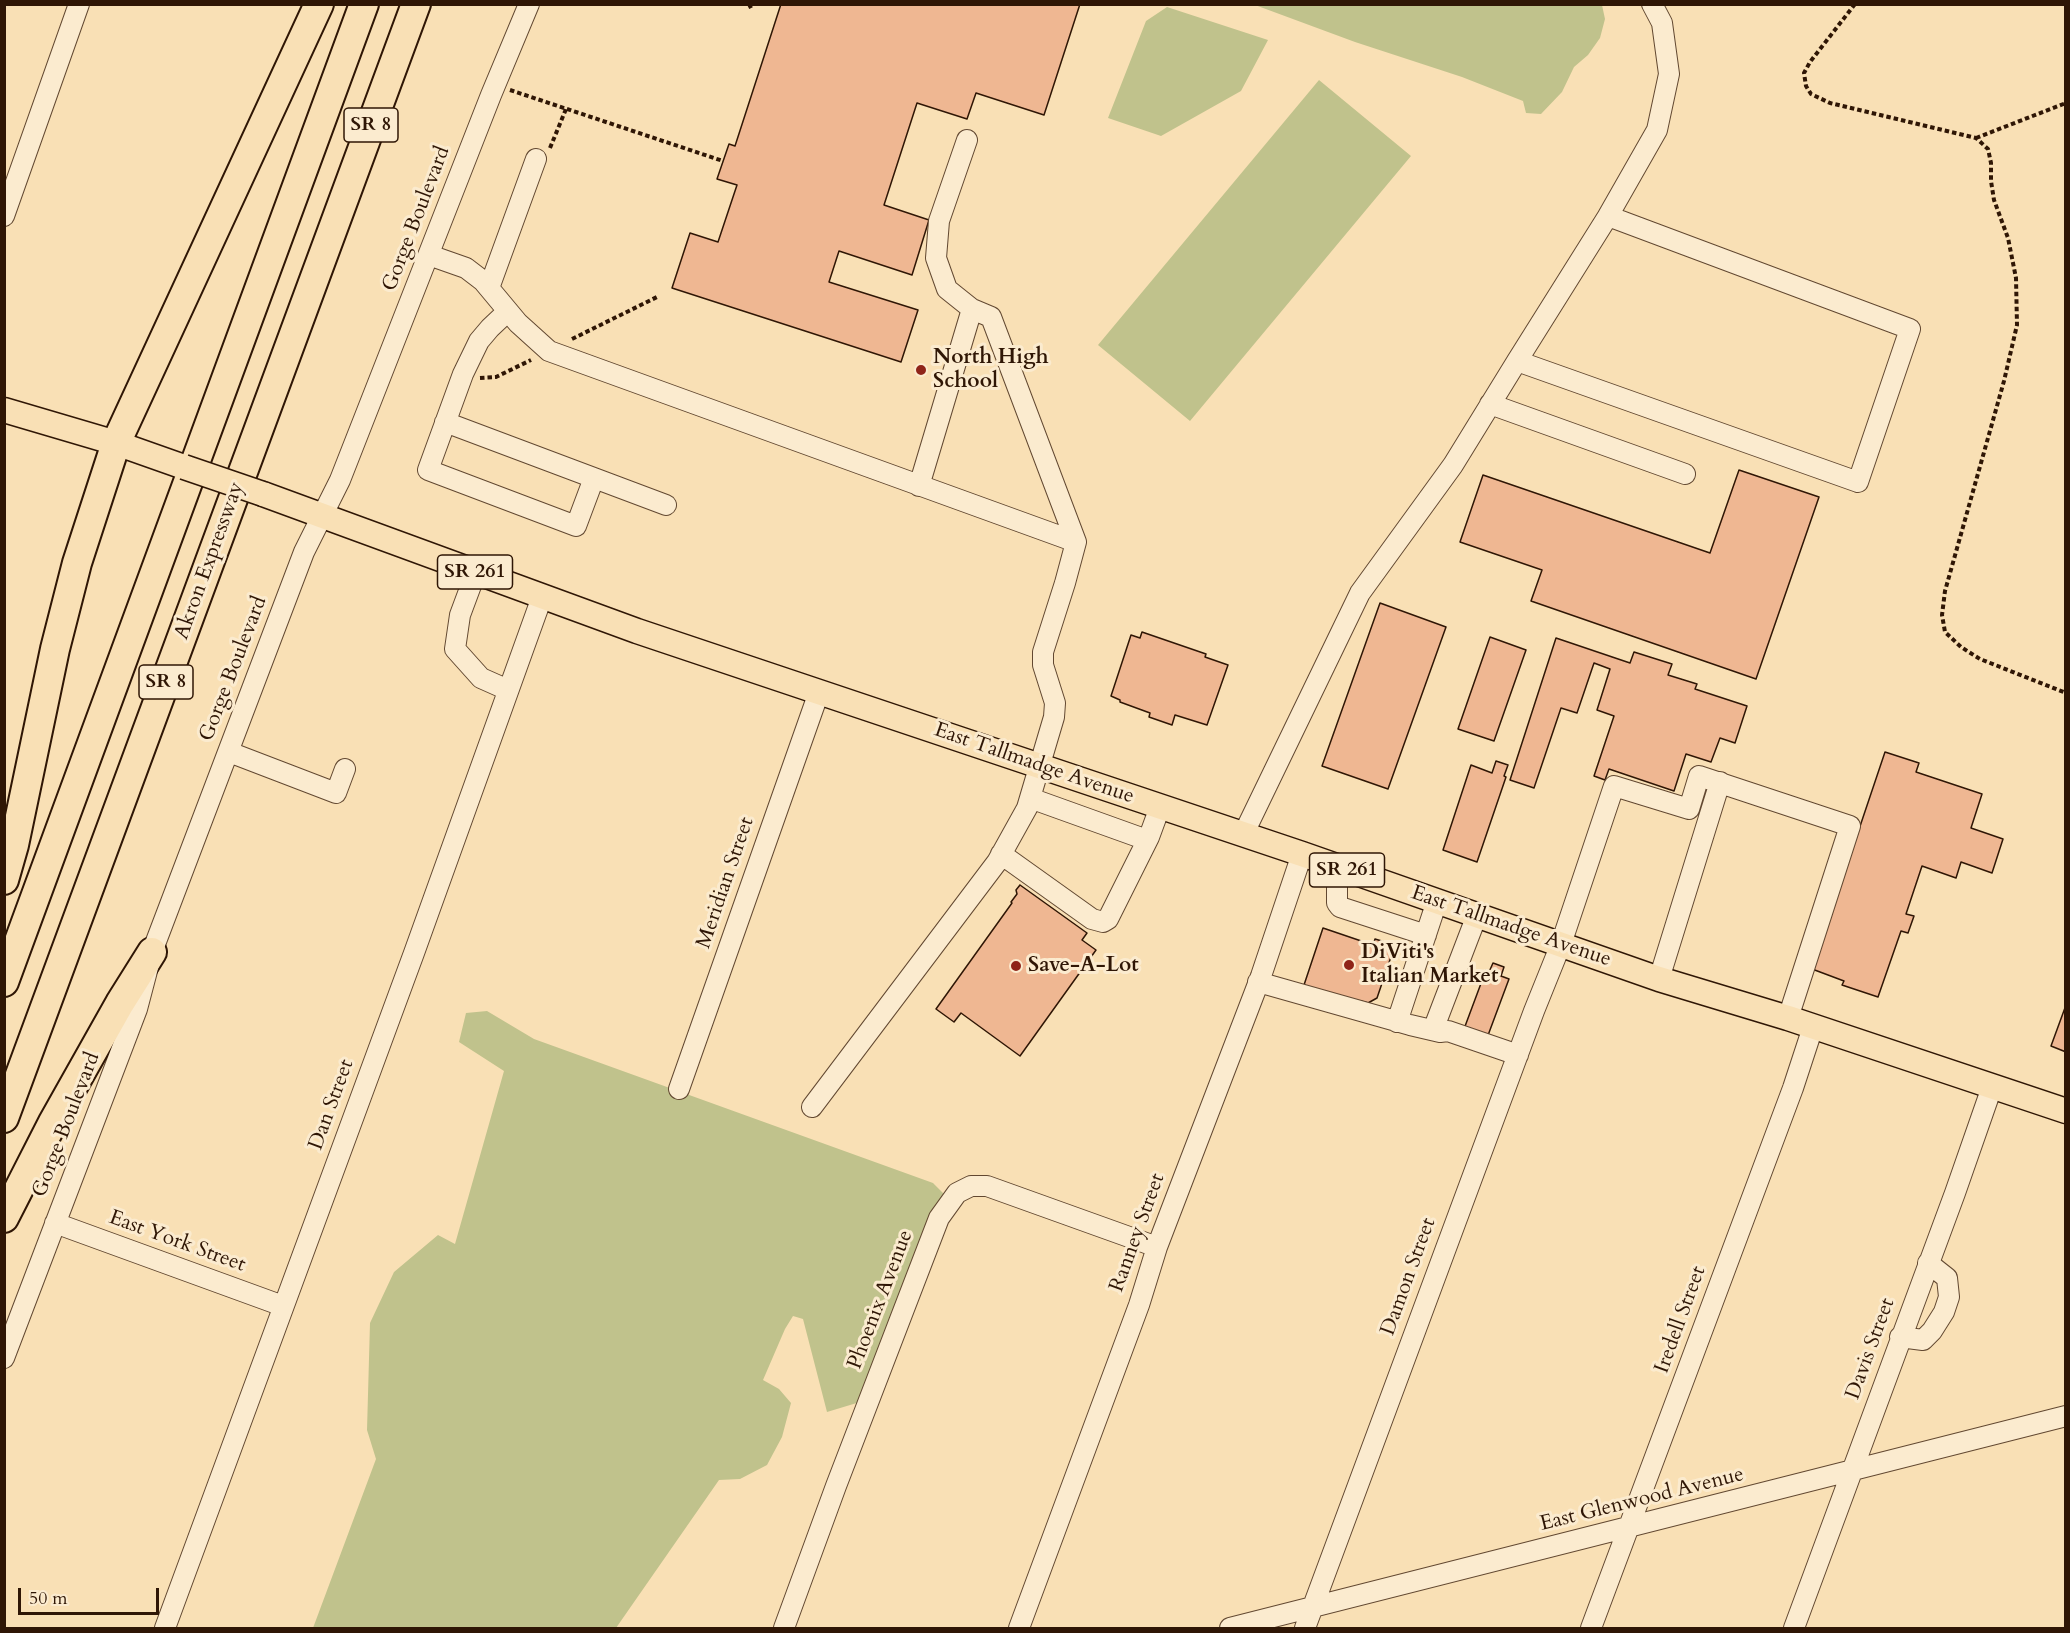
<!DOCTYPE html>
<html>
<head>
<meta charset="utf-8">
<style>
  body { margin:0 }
  #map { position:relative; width:2070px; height:1633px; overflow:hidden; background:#f9e0b5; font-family:Cardo,serif }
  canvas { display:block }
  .frame { position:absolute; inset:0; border:6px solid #2f1605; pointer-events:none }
  .scale { position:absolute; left:18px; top:1588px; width:141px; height:27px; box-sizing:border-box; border:3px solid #2f1605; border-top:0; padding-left:8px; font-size:18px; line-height:21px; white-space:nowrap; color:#2f1605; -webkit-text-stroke:4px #fbebcf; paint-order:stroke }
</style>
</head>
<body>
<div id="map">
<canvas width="2070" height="1633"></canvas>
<div class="frame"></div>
<div class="scale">50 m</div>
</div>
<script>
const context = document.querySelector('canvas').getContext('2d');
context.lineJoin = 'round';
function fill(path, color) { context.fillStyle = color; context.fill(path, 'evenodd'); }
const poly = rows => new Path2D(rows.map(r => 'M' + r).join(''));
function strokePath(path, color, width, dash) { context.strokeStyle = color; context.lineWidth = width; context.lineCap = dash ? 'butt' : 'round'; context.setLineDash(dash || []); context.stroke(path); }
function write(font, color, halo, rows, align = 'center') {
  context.font = font + ' Cardo,serif'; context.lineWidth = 6; context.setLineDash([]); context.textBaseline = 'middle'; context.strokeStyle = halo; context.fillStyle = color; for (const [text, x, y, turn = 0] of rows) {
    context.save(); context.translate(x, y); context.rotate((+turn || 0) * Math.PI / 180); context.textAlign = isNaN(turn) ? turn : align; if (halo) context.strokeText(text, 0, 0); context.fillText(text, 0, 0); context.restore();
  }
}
const green = poly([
  [1602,5,1605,19,1600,38,1588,55,1574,67,1562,92,1541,114,1526,113,1523,101,1462,77,1355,42,1255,5],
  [1167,7,1268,40,1241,91,1161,136,1108,118,1146,21],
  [1319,80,1411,156,1190,421,1098,345],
  [487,1011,534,1039,933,1183,947,1197,860,1402,827,1412,803,1319,793,1316,785,1329,763,1380,779,1389,791,1403,782,1437,767,1465,740,1479,719,1480,616,1628,313,1628,376,1459,367,1430,370,1323,394,1272,438,1235,455,1244,504,1071,459,1042,466,1013]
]);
const building = poly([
  [781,4,1080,4,1044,115,976,93,967,119,917,103,884,205,929,220,912,275,839,251,829,282,918,310,901,362,672,288,690,233,718,242,737,185,717,179,729,144,735,146,781,4],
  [1739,470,1819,497,1756,679,1531,601,1542,570,1460,542,1483,475,1710,553,1739,470],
  [1380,603,1446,627,1388,789,1322,766,1380,603],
  [1142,632,1206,654,1205,657,1228,665,1207,725,1175,715,1172,725,1149,717,1150,713,1120,702,1120,700,1111,696,1131,635,1140,638,1142,632],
  [1490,637,1526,650,1494,741,1458,729,1490,637],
  [1556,638,1630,663,1634,652,1672,664,1668,675,1697,684,1695,689,1747,706,1735,743,1720,738,1711,762,1686,754,1674,791,1609,769,1605,780,1594,776,1614,716,1597,710,1610,669,1594,663,1577,713,1561,708,1534,788,1510,780,1556,638],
  [1885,752,1919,763,1916,772,1982,794,1971,828,2003,839,1992,873,1961,862,1956,878,1922,866,1906,914,1914,916,1908,933,1901,931,1878,997,1842,985,1844,981,1812,969,1885,752],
  [1496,761,1508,765,1504,776,1506,777,1477,862,1443,850,1471,765,1492,773,1496,761],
  [1020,885,1087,933,1082,940,1096,950,1020,1056,961,1013,954,1022,936,1009,1012,903,1011,902,1017,894,1016,890,1020,885],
  [1323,928,1373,945,1375,939,1395,945,1377,998,1368,1003,1361,1001,1360,1004,1304,985,1323,928],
  [1493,963,1504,967,1501,976,1509,979,1487,1038,1464,1029,1486,970,1489,972,1493,963],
  [2066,1005,2066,1052,2051,1046,2066,1005]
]);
const path = poly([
  [749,4,752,10],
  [1855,4,1810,62,1804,73,1806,86,1811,94,1830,103,1976,138,1988,149,1991,163,1991,181,1994,200,2008,238,2016,278,2017,325,2004,381,1945,591,1942,615,1945,632,1961,647,1980,659,2066,693],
  [510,90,723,161],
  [1976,138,2066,103],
  [550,148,566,109],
  [572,339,657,297],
  [480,378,496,377,531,360]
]);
const minor = poly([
  [967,140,939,221,936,258,947,289,972,309],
  [4,216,79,4],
  [1608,216,1657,130,1669,74,1662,23,1652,4],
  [429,255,466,268,483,281,518,323,549,351,1076,542,1065,583,1043,652,1043,665,1055,703,1054,717,1027,808,997,862,812,1107],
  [489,288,536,159],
  [508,311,490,328,479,341,463,374,428,470,576,526,594,478],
  [1490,404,1685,474],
  [445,422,666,505],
  [919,486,972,309,991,317,1076,542],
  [476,572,460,615,455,649,481,678,508,690],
  [229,752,336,793,345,769],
  [1030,798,1147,840],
  [1243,835,1360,593,1453,465,1517,361,1608,216,1910,329,1858,482,1517,361],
  [1001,854,1092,919,1103,922,1108,919,1149,837,1160,807],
  [1337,866,1337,903,1340,907,1426,935],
  [1659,979,1720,782],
  [1258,982,1410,1025,1440,1032,1448,1031,1518,1055],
  [1397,1022,1437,901],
  [1433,1030,1477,915],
  [679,1089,819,692],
  [55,1223,283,1306],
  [1900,1337,1923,1340,1932,1331,1944,1312,1949,1297,1947,1278,1928,1263],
  [4,1358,137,1009,152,952,304,552,340,480,491,95,529,4],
  [165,1628,414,953,542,597],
  [784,1628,836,1486,939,1218,957,1193,971,1186,987,1186,1157,1247],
  [1019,1628,1139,1305,1157,1247,1261,976,1302,854],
  [1230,1628,2066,1416],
  [1305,1628,1534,1011,1561,944,1614,786,1689,809,1699,776,1850,826,1788,1018],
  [1591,1628,1793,1088,1813,1027],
  [1794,1628,1955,1193,1992,1087]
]);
const major = poly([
  [4,410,116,443,184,467],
  [263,494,637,631,1302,854,1659,979,1788,1018,2066,1111]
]);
const highway = poly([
  [4,880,14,845,55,649,77,563,116,443,319,4],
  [4,982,364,4],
  [4,1118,416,4],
  [4,1218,53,1122,120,1003,152,952]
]);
const majorBridge = poly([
  [184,467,263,494]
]);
const markers = [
  [921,370,6,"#8f2418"],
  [1349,965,6,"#8f2418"],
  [1016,966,6,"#8f2418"]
];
const shields = [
  [371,125,54],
  [475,572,75],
  [166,682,54],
  [1347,870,75]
];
const shieldNames = [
  ["SR 8",371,125],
  ["SR 261",475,572],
  ["SR 8",166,682],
  ["SR 261",1347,870]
];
const streetNames = [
  ["Gorge Boulevard",417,219,-69],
  ["Akron Expressway",210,561,-70],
  ["Gorge Boulevard",234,669,-69],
  ["East Tallmadge Avenue",1034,764,19],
  ["Meridian Street",726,883,-71],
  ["East Tallmadge Avenue",1511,927,19],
  ["Dan Street",332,1105,-70],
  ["Gorge Boulevard",67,1125,-69],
  ["Ranney Street",1138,1233,-70],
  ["East York Street",177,1242,20],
  ["Damon Street",1409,1277,-70],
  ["Phoenix Avenue",881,1300,-69],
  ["Iredell Street",1681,1320,-70],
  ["Davis Street",1871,1349,-70],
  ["East Glenwood Avenue",1642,1500,-14]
];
const poiNames = [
  ["North High",933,358],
  ["School",933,382],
  ["DiViti's",1361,953],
  ["Italian Market",1361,977],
  ["Save-A-Lot",1028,966]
];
fill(green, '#c0c28c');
fill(building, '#efb792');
strokePath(building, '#2f1605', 1.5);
strokePath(minor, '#624831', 22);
strokePath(major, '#2f1605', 27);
strokePath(highway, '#2f1605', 32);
strokePath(path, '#2f1605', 4, [4.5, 3]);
strokePath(minor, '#fbebcf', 20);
strokePath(major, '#f9e0b5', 24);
strokePath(highway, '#f9e0b5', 28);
strokePath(majorBridge, '#2f1605', 27, []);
strokePath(majorBridge, '#f9e0b5', 24);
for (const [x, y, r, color] of markers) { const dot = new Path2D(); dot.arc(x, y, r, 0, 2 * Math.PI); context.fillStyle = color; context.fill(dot); strokePath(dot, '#fbebcf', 2); }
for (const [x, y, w] of shields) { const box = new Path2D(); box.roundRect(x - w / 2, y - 17, w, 34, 4.5); context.fillStyle = '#fbebcf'; context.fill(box); strokePath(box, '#2f1605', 1.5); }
write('bold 20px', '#2f1605', null, shieldNames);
write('21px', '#2f1605', '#fbebcf', streetNames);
write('bold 21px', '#2f1605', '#fbebcf', poiNames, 'left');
</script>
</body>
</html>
